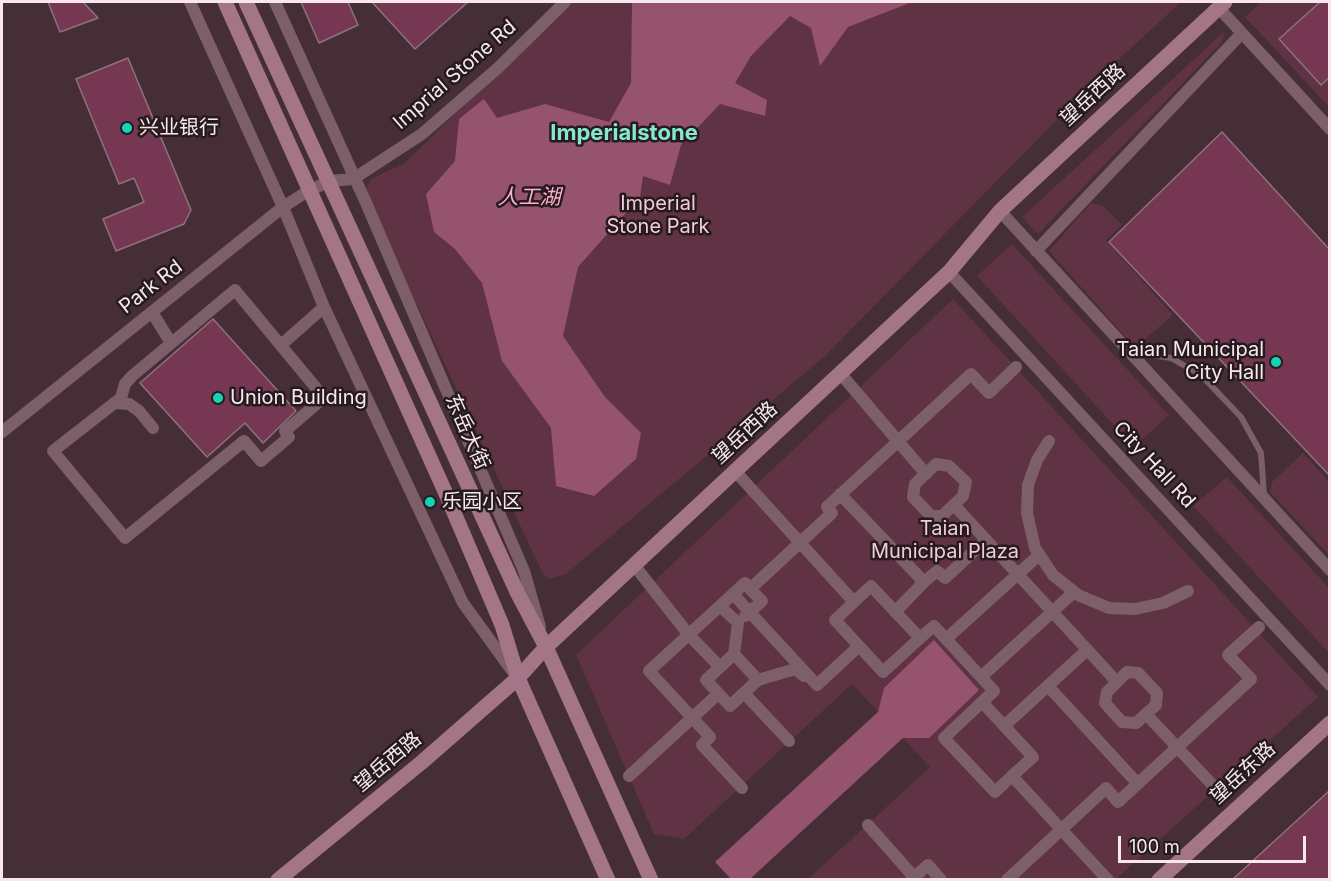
<!DOCTYPE html>
<html>
<head>
<meta charset="utf-8">
<style>
  body { margin:0 }
  #map { position:relative; width:1331px; height:881px; overflow:hidden; background:#462e37; font-family:Inter,sans-serif }
  canvas { display:block }
  .frame { position:absolute; inset:0; border:3px solid #f8e8ed; pointer-events:none }
  .scale { position:absolute; left:1118px; top:836px; width:188px; height:27px; box-sizing:border-box; border:3px solid #f8e8ed; border-top:0; padding-left:8px; font-size:18px; line-height:21px; white-space:nowrap; color:#f8e8ed; -webkit-text-stroke:4px #251a1e; paint-order:stroke }
</style>
</head>
<body>
<div id="map">
<canvas width="1331" height="881"></canvas>
<div class="frame"></div>
<div class="scale">100 m</div>
</div>
<script>
const context = document.querySelector('canvas').getContext('2d');
context.lineJoin = 'round';
function fill(path, color) { context.fillStyle = color; context.fill(path, 'evenodd'); }
const poly = rows => new Path2D(rows.map(r => 'M' + r).join(''));
function strokePath(path, color, width, dash) { context.strokeStyle = color; context.lineWidth = width; context.lineCap = dash ? 'butt' : 'round'; context.setLineDash(dash || []); context.stroke(path); }
function write(font, color, halo, rows, align = 'center') {
  context.font = font + ' Inter,"Noto Sans SC",sans-serif'; context.lineWidth = 5; context.setLineDash([]); context.textBaseline = 'middle'; context.strokeStyle = halo; context.fillStyle = color; for (const [text, x, y, turn = 0] of rows) {
    context.save(); context.translate(x, y); context.rotate((+turn || 0) * Math.PI / 180); context.textAlign = isNaN(turn) ? turn : align; if (halo) context.strokeText(text, 0, 0); context.fillText(text, 0, 0); context.restore();
  }
}
const green = poly([
  [568,2,1181,2,1091,85,824,357,566,574,549,579,542,572,364,191,371,179,405,163],
  [1261,2,1329,2,1329,107,1245,17],
  [1225,31,1222,42,1038,234,1022,217],
  [1091,203,1103,206,1122,225,1106,240,1173,315,1139,344,1131,343,1049,251],
  [1012,244,1169,415,1134,447,977,276],
  [953,299,1318,697,1116,879,808,879,930,767,852,684,684,839,654,834,576,655],
  [1303,453,1329,482,1329,555,1270,492,1272,482],
  [1227,477,1329,588,1329,653,1193,506]
]);
const water = poly([
  [632,2,912,2,848,27,820,66,811,28,790,16,751,56,735,83,767,100,765,116,720,104,681,145,670,185,643,176,640,197,578,267,563,336,605,397,641,433,636,459,594,496,556,486,551,428,502,361,482,283,455,249,434,232,426,194,455,161,459,119,484,99,497,118,545,104,609,122,631,83],
  [934,640,979,690,929,738,903,738,750,879,731,879,715,862,878,712,884,688]
]);
const building = poly([
  [48,2,83,2,98,18,60,32,48,2],
  [301,2,348,2,358,25,319,43,301,2],
  [372,2,468,2,415,49,372,2],
  [1320,2,1329,2,1329,78,1321,85,1279,39,1320,2],
  [128,58,191,210,184,224,116,251,103,219,144,202,134,178,119,184,76,79,128,58],
  [1222,132,1329,249,1329,475,1109,242,1222,132],
  [213,319,296,411,263,443,245,423,207,457,140,383,213,319],
  [1329,791,1329,879,1233,879,1329,791]
]);
const lane = poly([
  [1132,352,1171,358,1201,375,1241,417,1261,453,1264,495]
]);
const street = poly([
  [190,2,283,207,324,307,463,603,513,672],
  [275,2,367,205,524,571,540,627],
  [1218,7,1330,129],
  [1000,211,1330,570],
  [1036,251,1242,33],
  [949,272,1330,685],
  [235,290,321,394,320,401,285,431,289,437,261,461,244,441,125,538,53,451,121,398,125,384,132,376,235,290],
  [152,312,171,343],
  [281,345,324,307],
  [840,373,926,474],
  [114,403,129,404,139,411,153,428],
  [2,432,283,207,308,191,330,181,353,179,422,134,499,67,565,2],
  [1049,441,1037,460,1028,485,1027,513,1035,548,1053,575,1078,595,1109,608,1135,609,1163,603,1188,591],
  [936,464,949,466,966,482,963,496,942,516,931,516,913,497,915,484,936,464],
  [735,471,854,602,871,586,920,638,934,626,981,677,994,691,982,702,1033,757,1012,776,1108,880],
  [840,494,924,582,895,612],
  [954,505,1117,682],
  [634,565,689,635,720,667],
  [924,582,937,571,945,578,986,540],
  [733,594,817,685,859,646],
  [854,602,835,620,883,672,920,638],
  [720,606,738,623,734,654],
  [745,616,762,601,750,589],
  [946,639,1039,555],
  [734,654,758,680,730,706,706,680,734,654],
  [1127,672,1138,673,1157,693,1156,705,1136,723,1122,722,1105,703,1107,692,1127,672],
  [981,677,1074,592],
  [758,680,795,669,804,676],
  [1048,686,1138,784],
  [744,693,789,741],
  [982,702,944,738,995,792,1012,776],
  [1146,714,1220,793],
  [1004,726,1087,650],
  [629,776,718,694],
  [742,788,702,745,710,737,649,671,745,583,750,589,832,513,827,507,971,374,989,393,1016,367],
  [868,825,914,877],
  [911,880,928,865,941,880],
  [1007,880,1106,788,1118,802,1251,679,1228,655,1259,627]
]);
const secondary = poly([
  [225,2,447,496,502,625,518,678,608,880],
  [246,2,518,594,546,647,651,880],
  [278,880,422,762,518,678,546,647,949,272,1000,211,1225,2],
  [1159,880,1330,723]
]);
const markers = [
  [127,128,6,"#13d5b3"],
  [1276,362,6,"#13d5b3"],
  [218,398,6,"#13d5b3"],
  [430,502,6,"#13d5b3"]
];
const streetNames = [
  ["Imprial Stone Rd",455,75,-41],
  ["望岳西路",1093,95,-43],
  ["Park Rd",151,287,-38],
  ["东岳大街",467,432,66],
  ["望岳西路",745,433,-43],
  ["City Hall Rd",1154,465,47],
  ["望岳西路",388,762,-40],
  ["望岳东路",1243,773,-43]
];
const poiNames = [
  ["兴业银行",139,128],
  ["Taian Municipal",1264,350,"right"],
  ["City Hall",1264,373,"right"],
  ["Union Building",230,398],
  ["乐园小区",442,502]
];
const parkNames = [
  ["Imperial",658,204],
  ["Stone Park",658,227],
  ["Taian",945,529],
  ["Municipal Plaza",945,552]
];
const waterNames = [
  ["人工湖",529,198]
];
const quarterNames = [
  ["Imperialstone",624,133]
];
fill(green, '#5f3244');
fill(water, '#95536d');
fill(building, '#753751');
strokePath(building, '#8e727c', 1.5);
strokePath(lane, '#7d5f6a', 6);
strokePath(street, '#7d5f6a', 12);
strokePath(secondary, '#a47586', 15);
for (const [x, y, r, color] of markers) { const dot = new Path2D(); dot.arc(x, y, r, 0, 2 * Math.PI); context.fillStyle = color; context.fill(dot); strokePath(dot, '#251a1e', 2); }
write('20px', '#f8e8ed', '#251a1e', streetNames);
write('20px', '#f8e8ed', '#251a1e', poiNames, 'left');
write('20px', '#f3cad8', '#251a1e', parkNames);
write('italic 21px', '#fdafcb', '#251a1e', waterNames);
write('bold 22px', '#85e7ce', '#251a1e', quarterNames);
</script>
</body>
</html>
